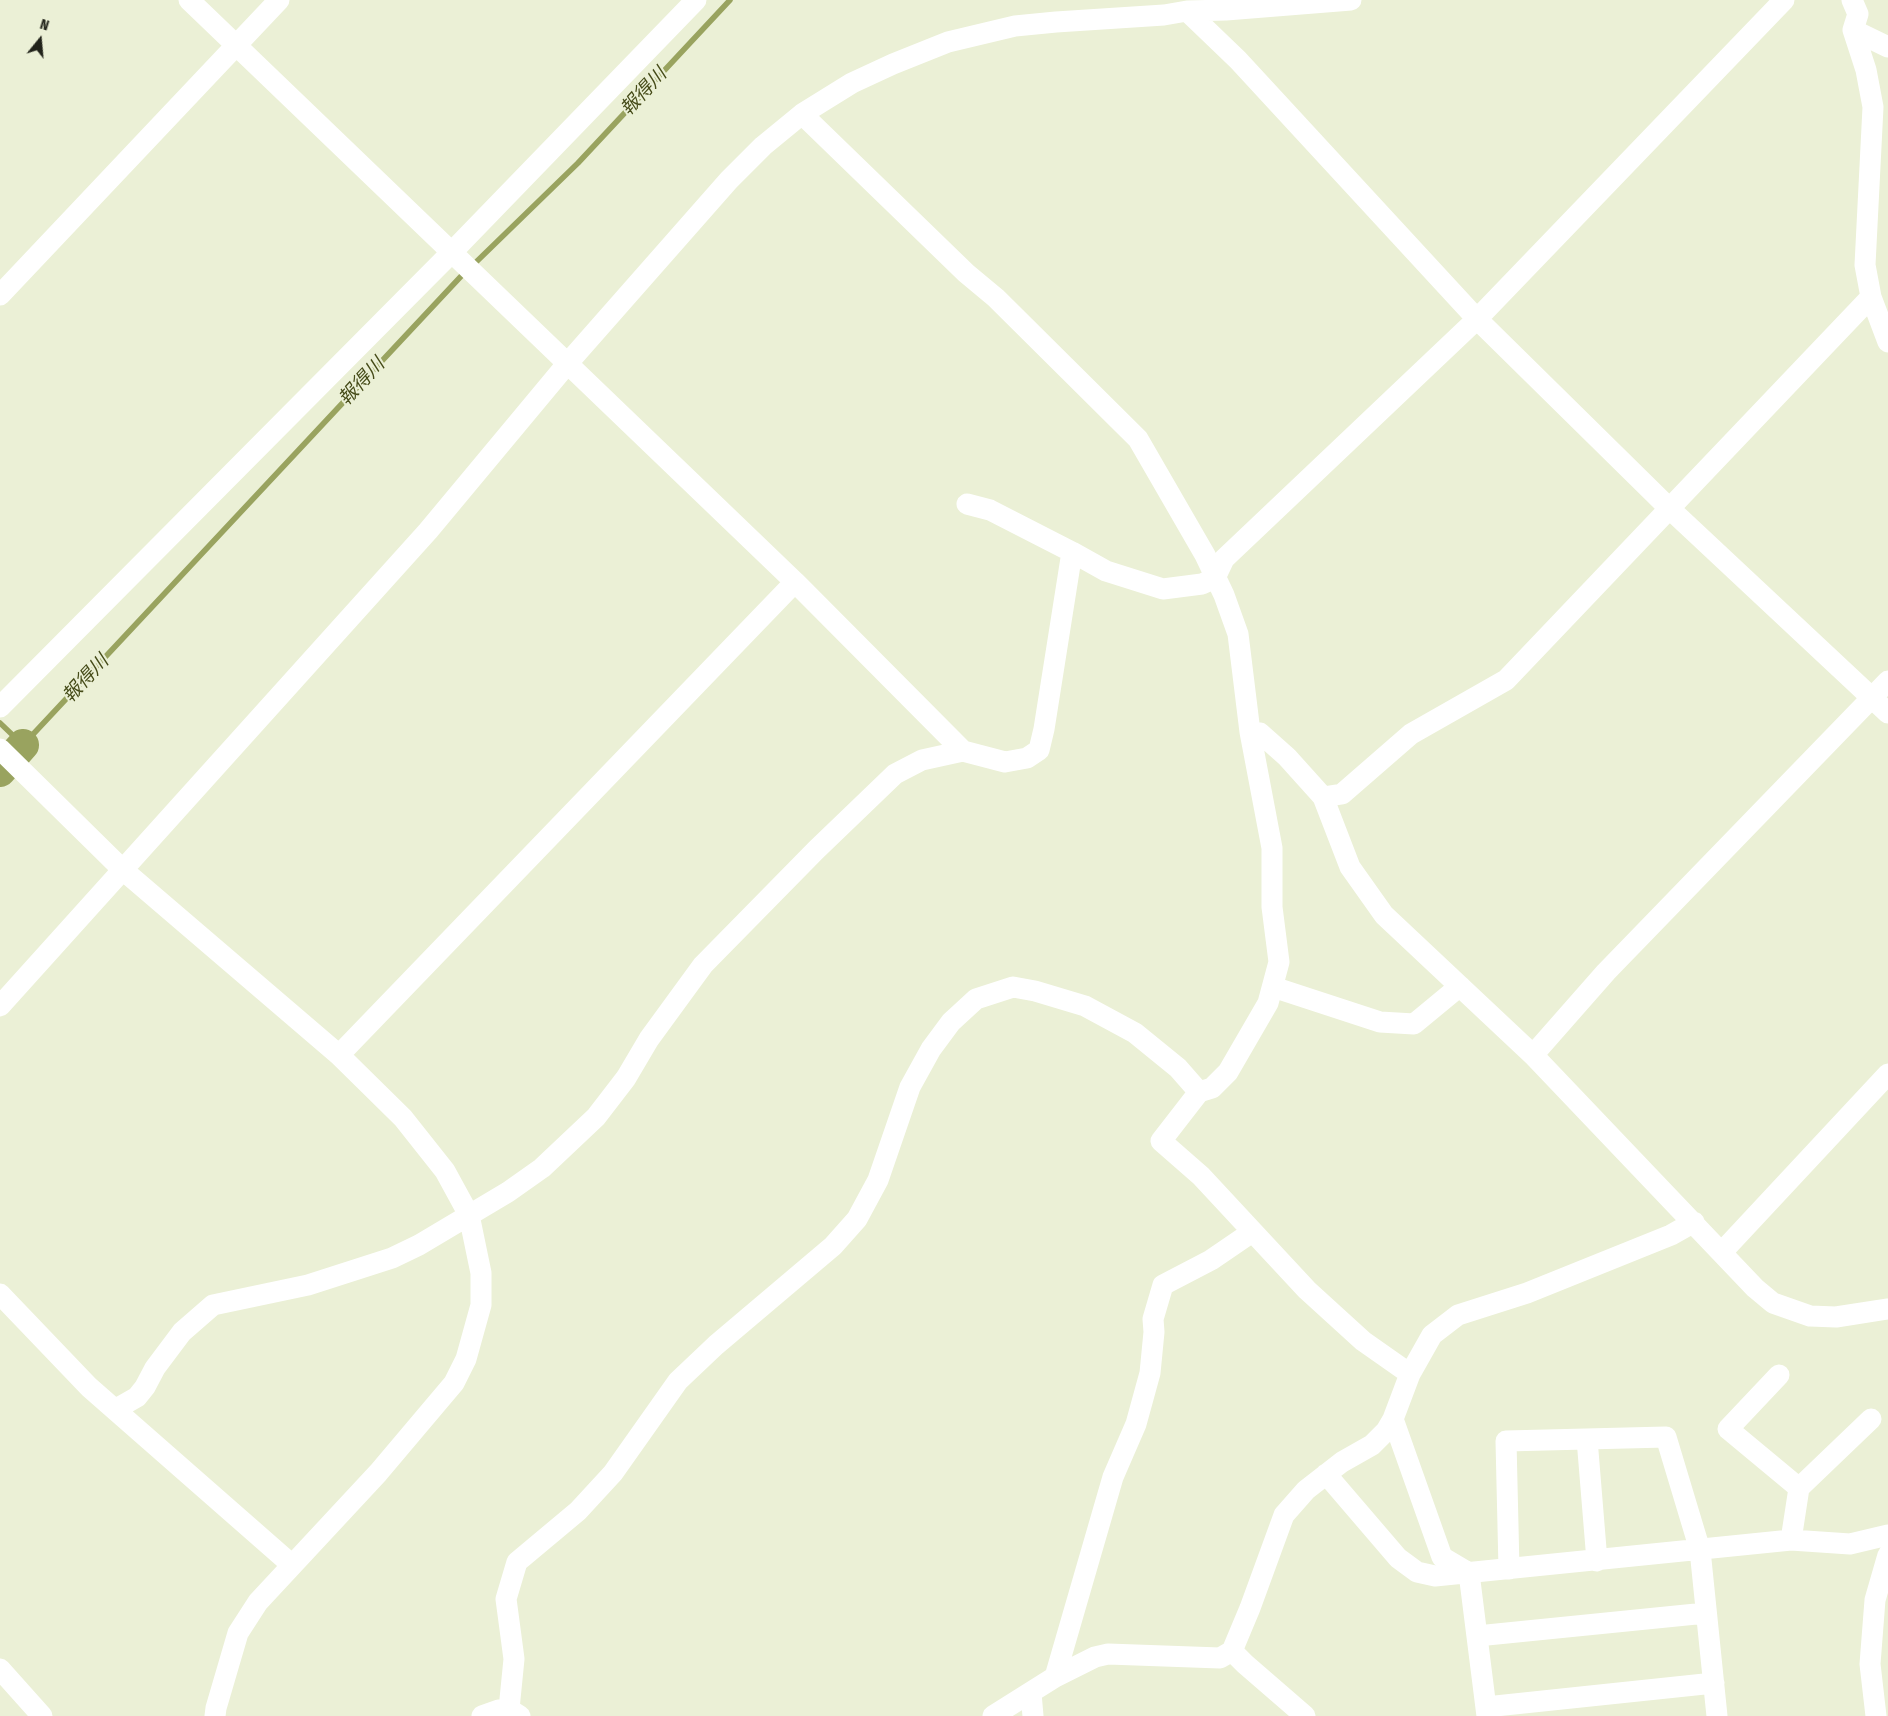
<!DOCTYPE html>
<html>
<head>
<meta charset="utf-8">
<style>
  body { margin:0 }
  #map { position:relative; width:1888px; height:1716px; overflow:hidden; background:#ebf0d6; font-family:"Fira Sans Condensed",sans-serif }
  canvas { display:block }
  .north { position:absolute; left:15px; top:15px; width:50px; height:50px; -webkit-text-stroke:4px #ebf0d6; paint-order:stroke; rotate:17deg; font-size:14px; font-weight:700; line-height:20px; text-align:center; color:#21231a }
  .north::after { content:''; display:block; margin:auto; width:18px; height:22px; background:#21231a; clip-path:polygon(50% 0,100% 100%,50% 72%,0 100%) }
</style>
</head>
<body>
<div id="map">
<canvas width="1888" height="1716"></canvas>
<div class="north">N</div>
</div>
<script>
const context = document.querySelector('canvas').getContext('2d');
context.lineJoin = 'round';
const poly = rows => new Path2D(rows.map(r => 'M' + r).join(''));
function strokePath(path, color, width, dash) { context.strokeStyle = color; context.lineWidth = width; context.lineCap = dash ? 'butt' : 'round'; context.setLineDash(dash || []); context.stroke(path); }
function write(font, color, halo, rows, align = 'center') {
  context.font = font + ' "Fira Sans Condensed","Noto Sans JP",sans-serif'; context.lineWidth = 4; context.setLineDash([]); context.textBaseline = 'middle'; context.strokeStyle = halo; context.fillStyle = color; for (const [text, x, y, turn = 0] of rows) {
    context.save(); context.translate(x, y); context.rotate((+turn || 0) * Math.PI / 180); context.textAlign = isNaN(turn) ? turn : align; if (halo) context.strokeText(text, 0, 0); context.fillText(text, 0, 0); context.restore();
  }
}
const stream = poly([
  [472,266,578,163,730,0],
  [0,723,23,745,465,272]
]);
const river = poly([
  [0,771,23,745]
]);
const minor = poly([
  [189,0,795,582,963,751],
  [1852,0,1858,14,1853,30,1866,70,1873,107,1865,265,1871,297,1888,342],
  [1187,11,1238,60,1477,319,1670,509,1888,713],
  [1853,30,1888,47],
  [802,114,966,273,996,298,1138,439,1205,555,1224,595,1238,634,1250,732,1272,848,1272,907,1279,962,1268,1003,1228,1072,1212,1088,1199,1092,1161,1141,1201,1176,1307,1290,1363,1341,1410,1374],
  [0,295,279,0],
  [967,504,990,510,1072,552],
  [0,707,452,252,696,0],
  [1250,732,1260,733,1287,757,1323,797,1350,867,1384,915,1533,1055,1755,1288,1773,1303,1810,1316,1836,1317,1888,1309],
  [0,749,123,870,339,1055,403,1118,445,1171,469,1215,481,1273,481,1305,466,1359,454,1383,378,1473,258,1602,238,1633,216,1708,215,1716],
  [1323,797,1342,794,1411,734,1506,680,1871,297],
  [1273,987,1380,1022,1414,1024,1460,986],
  [0,1006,428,531,567,364,729,180,763,146,802,114,852,83,893,64,948,42,1015,26,1056,22,1164,15,1187,11,1226,10,1351,0],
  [339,1055,795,582],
  [1533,1055,1606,972,1888,681],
  [1722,1252,1888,1074],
  [0,1294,89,1387,292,1565],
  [1779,1375,1728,1429,1799,1488],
  [116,1409,137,1397,145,1387,155,1368,182,1332,213,1305,308,1285,392,1258,419,1245,508,1192,542,1168,596,1117,626,1078,649,1039,703,965,816,850,895,774,922,760,963,751,1005,762,1027,758,1039,750,1044,729,1072,552,1106,571,1163,589,1202,584,1215,578,1224,559,1477,319,1784,0],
  [1393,1419,1442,1557,1469,1573,1487,1716],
  [1587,1439,1597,1561],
  [1326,1474,1398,1558,1417,1572,1435,1576,1791,1540,1850,1544,1888,1535],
  [1791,1540,1799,1488,1871,1419],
  [1509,1569,1506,1441,1666,1437,1700,1550,1717,1716],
  [1477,1636,1706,1613],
  [1232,1651,1245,1664,1305,1716],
  [0,1669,42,1716],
  [1055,1677,1113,1477,1136,1424,1150,1373,1154,1332,1153,1319,1163,1285,1211,1260,1252,1232],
  [1031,1693,1033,1716],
  [1486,1707,1714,1683],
  [509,1709,514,1659,506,1599,517,1562,578,1511,613,1473,678,1381,716,1345,833,1246,857,1219,878,1180,910,1087,931,1049,951,1022,976,999,1013,987,1035,991,1085,1006,1135,1033,1178,1068,1199,1092],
  [482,1716,499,1710,509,1709,520,1716],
  [993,1716,1055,1677,1095,1657,1108,1654,1220,1658,1232,1651,1250,1608,1284,1515,1306,1490,1342,1462,1372,1445,1386,1431,1393,1419,1410,1374,1432,1335,1458,1315,1527,1293,1671,1235,1694,1222],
  [1876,1716,1870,1664,1875,1600,1888,1555]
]);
const waterNames = [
  ["報得川",644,92,-47],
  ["報得川",362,382,-47],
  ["報得川",86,679,-47]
];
strokePath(stream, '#99a35f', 5.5);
strokePath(river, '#99a35f', 32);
strokePath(minor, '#fff', 21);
write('italic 19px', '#454b18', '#ebf0d6', waterNames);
</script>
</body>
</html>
